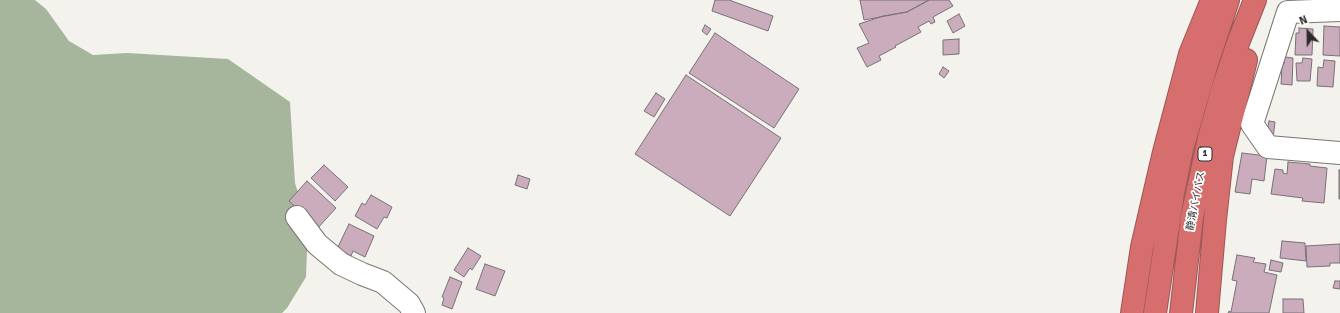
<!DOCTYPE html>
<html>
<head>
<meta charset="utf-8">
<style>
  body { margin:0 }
  #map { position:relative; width:1340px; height:313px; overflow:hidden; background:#f4f2ed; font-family:Signika,sans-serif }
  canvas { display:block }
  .north { position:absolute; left:1288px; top:12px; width:40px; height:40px; -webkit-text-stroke:3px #fff; paint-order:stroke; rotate:338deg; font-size:11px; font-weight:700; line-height:16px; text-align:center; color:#2d2c2a }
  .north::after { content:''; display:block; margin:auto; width:14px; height:18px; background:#2d2c2a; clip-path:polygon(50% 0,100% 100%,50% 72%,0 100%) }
</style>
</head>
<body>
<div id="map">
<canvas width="1340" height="313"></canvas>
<div class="north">N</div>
</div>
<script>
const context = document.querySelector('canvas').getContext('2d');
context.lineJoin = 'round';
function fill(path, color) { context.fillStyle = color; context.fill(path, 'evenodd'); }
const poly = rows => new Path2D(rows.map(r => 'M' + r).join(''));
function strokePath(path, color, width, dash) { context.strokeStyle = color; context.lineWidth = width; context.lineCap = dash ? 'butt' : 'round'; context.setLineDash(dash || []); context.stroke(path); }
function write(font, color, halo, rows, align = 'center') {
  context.font = font + ' Signika,"Noto Sans JP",sans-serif'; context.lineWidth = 3.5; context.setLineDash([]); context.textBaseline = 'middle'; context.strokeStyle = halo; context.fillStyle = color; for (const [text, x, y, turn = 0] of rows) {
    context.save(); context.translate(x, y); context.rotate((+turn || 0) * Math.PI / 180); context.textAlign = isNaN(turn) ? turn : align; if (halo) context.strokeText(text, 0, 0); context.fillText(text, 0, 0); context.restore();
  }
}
const forest = poly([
  [0,0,35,0,46,9,69,41,93,55,127,53,228,59,290,102,295,183,308,224,306,277,287,308,282,313,0,313]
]);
const building = poly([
  [715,0,729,0,773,16,768,31,712,11,715,0],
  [860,0,929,0,907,12,864,20,860,0],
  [929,0,949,0,953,6,933,17,935,22,931,24,929,21,918,27,921,32,895,46,896,47,879,56,881,60,867,67,857,48,869,43,859,24,883,16,907,12,929,0],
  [959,14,965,26,953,33,947,21,959,14],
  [705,25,711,29,707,35,702,31,705,25],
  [1324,26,1340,27,1340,56,1323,55,1324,26],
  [1299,28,1313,29,1312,55,1295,55,1296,33,1299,33,1299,28],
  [715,33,799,89,774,128,689,73,715,33],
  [959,39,959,54,943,55,943,40,959,39],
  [1285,57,1293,58,1292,85,1281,84,1282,65,1284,64,1285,57],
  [1303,58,1312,59,1310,81,1297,81,1296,63,1302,63,1303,58],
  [1324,60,1335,61,1333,87,1317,86,1318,67,1323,68,1324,60],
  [943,67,949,71,944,78,939,74,943,67],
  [686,75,781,138,730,216,635,154,686,75],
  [656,93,665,99,654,117,644,111,656,93],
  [1269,121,1275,122,1273,139,1266,137,1269,121],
  [1242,153,1267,156,1264,181,1252,179,1250,194,1235,192,1242,153],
  [1288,162,1310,164,1310,166,1327,168,1324,203,1302,201,1303,198,1271,194,1275,169,1283,170,1283,173,1287,174,1288,162],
  [324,165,348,187,335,201,311,178,324,165],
  [1339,170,1340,170,1340,199,1339,199,1339,170],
  [518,175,530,179,527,189,515,185,518,175],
  [307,181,336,208,316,230,305,216,289,201,307,181],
  [371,195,392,207,387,218,384,217,377,229,355,216,362,203,365,205,371,195],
  [349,224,374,236,365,257,353,251,351,256,337,249,349,224],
  [1282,241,1305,243,1306,261,1280,258,1282,241],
  [1340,244,1340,263,1330,263,1330,266,1307,267,1306,246,1340,244],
  [468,248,481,256,472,270,470,268,464,277,454,270,468,248],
  [1237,255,1255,258,1253,262,1266,264,1264,272,1277,275,1269,313,1228,313,1229,311,1231,312,1237,281,1232,280,1237,255],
  [1271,260,1283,263,1281,272,1269,270,1271,260],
  [485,264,505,271,495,296,476,289,485,264],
  [450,277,462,282,452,309,442,305,444,298,442,297,450,277],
  [1335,281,1340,281,1340,289,1333,288,1335,281],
  [1283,299,1303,299,1304,313,1283,313,1283,299]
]);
const minor = poly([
  [1340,10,1288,12,1252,124,1268,147,1340,153],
  [297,217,317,244,341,264,362,274,383,282,409,304,414,313]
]);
const highway = poly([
  [1132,313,1142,247,1164,152,1190,54,1212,0],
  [1155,313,1173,193,1182,149,1207,63,1228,0],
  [1181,313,1192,217,1209,138,1223,88,1238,43,1255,0],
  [1207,313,1215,220,1222,156,1246,60]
]);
const shields = [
  [1205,154,14]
];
const shieldNames = [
  ["1",1205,154]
];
const streetNames = [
  ["静清バイパス",1196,201,-79]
];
fill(forest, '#a5b69c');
fill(building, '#caacbc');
strokePath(building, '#777275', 1);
strokePath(minor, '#797672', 24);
strokePath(highway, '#9c5756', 24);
strokePath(minor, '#fff', 22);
strokePath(highway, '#d76e6e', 22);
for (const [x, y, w] of shields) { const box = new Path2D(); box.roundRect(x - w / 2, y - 7, w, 14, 3); context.fillStyle = '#fff'; context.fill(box); strokePath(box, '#2d2c2a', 1); }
write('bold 9px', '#2d2c2a', null, shieldNames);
write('10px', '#2d2c2a', '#fff', streetNames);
</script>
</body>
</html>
